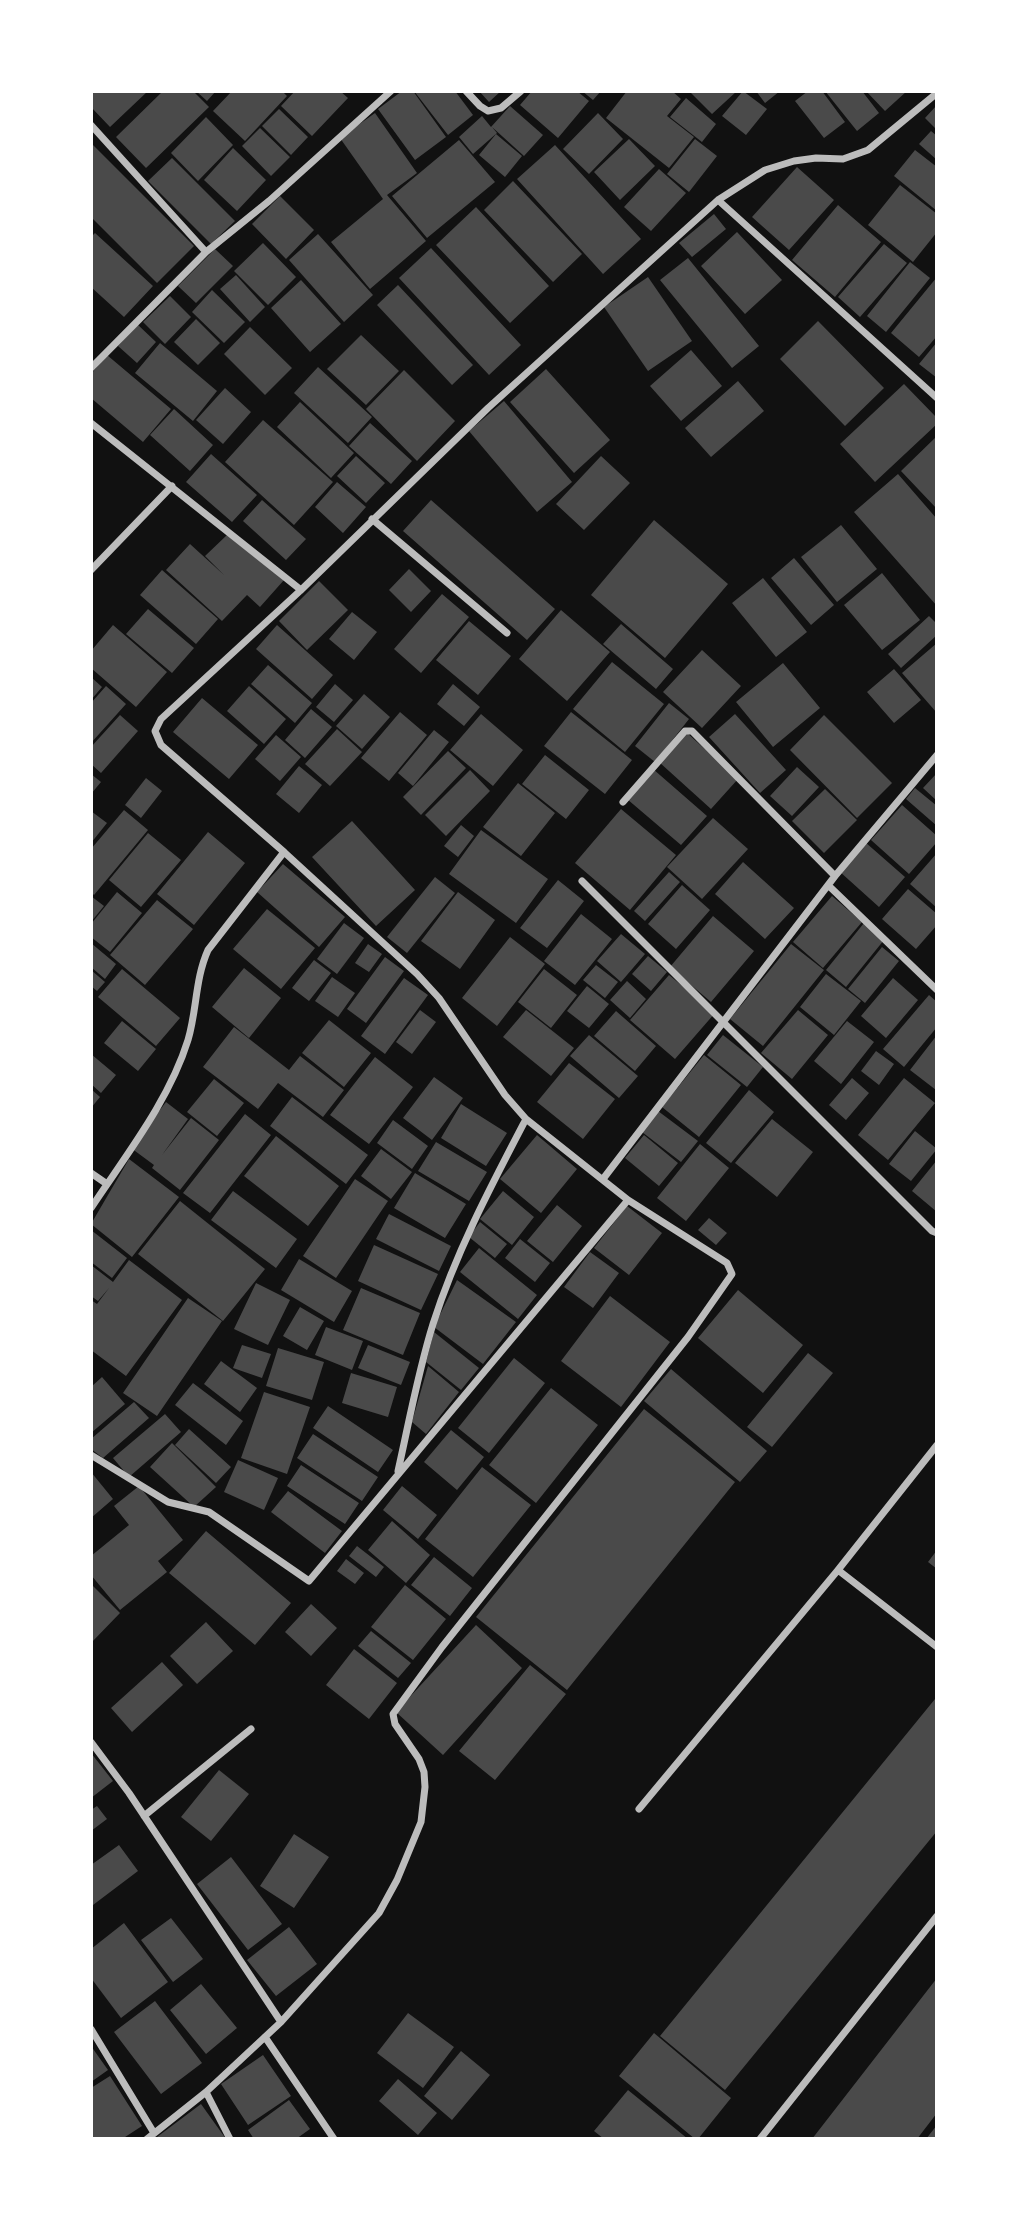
<!DOCTYPE html>
<style>
body{margin:0}
#map{position:relative;width:1028px;height:2230px;overflow:hidden;background:#111;font-family:"Sofia Sans Condensed",sans-serif}
canvas{display:block}
.frame{position:absolute;inset:0;border:93px solid #fff;pointer-events:none}
</style>
<div id="map">
<canvas width="1028" height="2230"></canvas>
<div class="frame"></div>
</div>
<script>
const g = document.querySelector('canvas').getContext('2d');
g.lineJoin = 'round';
function fill(path, color) {
  g.fillStyle = color;
  g.fill(path, 'evenodd');
}
function trace(path, color, width, dash) {
  g.strokeStyle = color;
  g.lineWidth = width;
  g.lineCap = dash ? 'butt' : 'round';
  g.setLineDash(dash || []);
  g.stroke(path);
}
fill(new Path2D(`
 M91,91H148L110,127L91,107Z
 M163,91H193L209,107L146,168L116,137Z
 M196,91H216L207,101Z
 M232,91H282L287,96L245,141L213,111Z
 M295,91H340L348,98L312,136L281,106Z
 M402,91H413L446,137L415,160L378,109Z
 M414,91H455L473,115L448,135Z
 M479,91H501L489,102Z
 M532,91H577L589,101L558,138L520,105Z
 M582,91H601L593,100Z
 M627,91H672L681,99L667,116L694,137L669,168L606,118Z
 M689,91H737L712,114Z
 M743,91L767,109L746,135L722,116Z
 M756,91H780L765,103Z
 M808,91H822L845,122L824,138L795,101Z
 M825,91H862L879,113L857,131Z
 M866,91H907L885,111Z
 M686,98L716,124L702,142L670,117Z
 M937,105V130L925,118Z
 M510,106L543,135L524,156L492,127L497,133L473,154L459,137L482,116L491,127Z
 M279,109L308,137L291,155L262,126Z
 M375,113L417,173L387,195L426,241L370,289L331,242L383,199L340,138Z
 M598,113L623,139L589,174L563,149Z
 M206,117L233,145L198,181L171,153Z
 M260,128L290,157L271,176L242,146Z
 M931,131L937,136V160L919,144Z
 M496,134L522,156L505,177L479,155Z
 M629,139L655,166L620,200L594,172Z
 M695,139L717,156L689,192L667,174Z
 M459,140L495,182L427,238L392,196Z
 M91,143L194,246L157,283L91,217Z
 M555,145L641,239L603,274L517,179Z
 M233,148L266,180L237,211L204,180Z
 M915,150L937,167V211L894,176Z
 M172,158L235,221L211,244L148,181Z
 M797,167L834,200L789,250L752,217Z
 M659,169L686,193L651,231L624,207Z
 M513,181L582,254L553,282L484,210Z
 M900,185L937,214V232L913,262L868,225Z
 M280,196L314,230L286,259L252,224Z
 M838,205L881,242L835,297L792,260Z
 M476,207L549,286L510,323L436,245Z
 M714,214L726,229L692,257L679,243Z
 M737,232L782,280L745,314L701,266Z
 M95,233L153,286L124,317L91,287V237Z
 M318,234L373,295L344,322L289,260Z
 M263,243L296,277L268,305L234,271Z
 M884,244L907,263L860,317L838,297Z
 M431,248L521,345L489,375L399,278Z
 M215,249L233,266L196,303L178,286Z
 M688,258L759,346L732,368L660,280Z
 M910,262L930,278L886,332L867,316Z
 M236,275L265,307L250,322L220,289Z
 M648,277L692,341L648,371L604,307Z
 M937,277V336L919,357L891,333Z
 M301,280L341,324L310,352L271,308Z
 M398,285L473,365L452,385L377,305Z
 M212,290L245,322L224,343L192,312Z
 M170,296L191,317L165,344L143,322Z
 M196,319L220,343L198,365L174,342Z
 M818,321L884,388L845,426L780,359Z
 M137,324L156,342L137,363L118,346Z
 M250,327L292,368L265,395L224,354Z
 M361,335L399,371L366,405L327,369Z
 M937,342V378L919,364Z
 M160,343L217,391L193,421L135,373Z
 M691,350L722,386L681,421L650,386Z
 M107,355L171,409L143,442L91,398V374Z
 M318,367L372,417L348,443L294,393Z
 M546,369L610,440L574,473L510,402Z
 M404,370L455,421L417,461L366,409Z
 M738,381L764,411L711,457L685,428Z
 M904,384L937,418V424L875,482L840,444Z
 M225,388L251,412L223,444L196,420Z
 M504,401L572,482L537,512L469,431Z
 M300,402L354,453L331,478L277,427Z
 M174,409L213,445L190,471L150,435Z
 M263,420L333,482L294,525L225,462Z
 M370,423L412,461L391,484L349,446Z
 M937,436V509L901,471Z
 M211,454L257,495L232,522L186,482Z
 M356,456L385,483L366,503L337,476Z
 M601,456L630,483L584,530L556,504Z
 M898,474L937,519V606L854,512Z
 M337,482L366,507L343,533L315,507Z
 M262,500L306,539L286,560L243,521Z
 M431,500L555,609L527,640L403,531Z
 M654,520L728,584L665,658L591,595Z
 M841,525L877,569L837,602L801,557Z
 M227,535L284,580L260,607L247,595L222,621L166,570L190,544L224,575L205,556Z
 M794,558L834,605L811,625L771,578Z
 M409,569L431,591L411,612L389,590Z
 M162,570L218,619L196,644L140,595Z
 M882,573L920,620L882,650L844,605Z
 M763,578L807,632L776,657L732,603Z
 M319,581L348,610L307,650L279,621Z
 M442,594L469,617L421,673L394,649Z
 M148,609L194,648L172,673L126,634Z
 M561,610L610,652L567,701L519,659Z
 M352,612L377,632L354,660L329,639Z
 M929,616L937,624V635L901,668L888,654Z
 M469,621L511,656L478,695L436,660Z
 M621,624L673,669L656,689L603,644Z
 M113,625L167,672L136,707L91,668V651Z
 M277,625L333,675L312,699L256,649Z
 M937,643V713L902,673Z
 M702,650L741,686L702,728L663,692Z
 M612,662L664,704L625,752L573,709Z
 M783,663L820,708L773,747L736,702Z
 M268,665L312,703L295,723L251,684Z
 M894,669L921,700L894,723L867,692Z
 M91,677L102,687L91,700Z
 M335,684L353,700L334,722L316,707Z
 M453,684L480,707L464,726L437,704Z
 M106,686L126,704L91,743V703Z
 M249,686L286,719L264,744L227,711Z
 M364,694L390,717L362,749L336,726Z
 M202,698L258,745L229,779L173,732Z
 M669,703L689,719L655,762L635,746Z
 M311,709L332,727L305,758L285,740Z
 M400,712L427,735L389,781L361,758Z
 M571,712L632,760L605,794L544,746Z
 M481,714L523,750L493,786L450,750Z
 M735,714L786,770L760,793L709,737Z
 M120,715L138,731L101,773L91,764V747Z
 M824,715L892,783L857,818L790,750Z
 M337,729L362,752L330,786L305,764Z
 M434,730L449,742L413,786L398,773Z
 M686,732L738,779L711,809L659,762Z
 M276,735L301,757L280,781L255,759Z
 M448,751L466,768L421,815L403,797Z
 M545,755L589,790L566,819L522,784Z
 M299,766L322,785L299,813L276,794Z
 M797,767L819,787L792,816L770,796Z
 M653,769L707,816L681,845L627,799Z
 M470,770L490,791L446,836L425,815Z
 M937,773V801L923,788Z
 M91,774L101,782L91,794Z
 M146,778L162,791L141,818L125,805Z
 M518,783L555,813L521,856L483,827Z
 M915,788L937,806V826L906,799Z
 M825,789L857,820L824,853L792,821Z
 M902,805L937,836V842L909,874L871,840Z
 M621,809L676,855L630,910L575,863Z
 M124,810L148,830L94,895L91,892V849Z
 M91,811L107,823L91,843Z
 M713,818L748,849L702,899L667,867Z
 M352,821L415,890L376,926L312,857Z
 M461,825L474,836L458,857L444,846Z
 M481,830L548,879L516,923L449,874Z
 M208,832L245,863L194,925L157,894Z
 M148,833L181,860L141,907L109,880Z
 M865,842L905,877L879,907L839,871Z
 M937,853V908L910,884Z
 M743,862L794,908L765,939L715,894Z
 M283,864L345,917L319,947L257,892Z
 M669,872L680,882L645,921L634,911Z
 M435,877L455,893L407,953L387,937Z
 M558,880L584,901L547,948L520,928Z
 M682,885L710,910L676,949L648,924Z
 M908,889L937,914V925L916,949L882,919Z
 M117,892L142,913L110,952L91,937V924Z
 M458,892L495,920L460,969L421,941Z
 M91,896L104,906L91,922Z
 M832,896L862,922L823,968L793,942Z
 M157,900L193,929L145,985L110,955Z
 M267,909L315,948L281,989L233,949Z
 M581,914L612,939L575,985L544,961Z
 M713,916L754,951L711,1002L670,967Z
 M344,923L364,938L337,974L317,959Z
 M864,923L884,940L846,987L826,970Z
 M621,934L645,954L621,982L597,961Z
 M510,937L545,964L497,1026L462,998Z
 M91,943L116,964L105,979L91,967Z
 M368,944L382,954L369,972L355,963Z
 M791,944L824,970L763,1046L730,1019Z
 M882,947L899,961L865,1003L848,989Z
 M648,956L667,972L651,991L632,974Z
 M385,957L404,971L366,1023L347,1009Z
 M314,960L331,973L309,1001L292,988Z
 M596,965L618,982L605,998L583,980Z
 M244,968L281,998L249,1038L212,1007Z
 M122,969L180,1018L156,1046L98,997Z
 M544,969L577,995L551,1028L518,1002Z
 M91,970L105,982L97,991L91,986Z
 M826,974L861,1001L834,1035L800,1007Z
 M669,975L715,1013L675,1059L630,1020Z
 M332,977L355,993L338,1017L315,1001Z
 M404,978L428,995L385,1054L361,1036Z
 M893,978L918,1000L886,1038L861,1016Z
 M627,981L646,999L630,1018L610,1000Z
 M587,986L609,1004L589,1028L567,1011Z
 M929,995L937,1002V1027L904,1067L883,1049Z
 M420,1010L436,1022L412,1054L396,1042Z
 M526,1010L574,1048L551,1076L503,1037Z
 M798,1010L828,1035L792,1079L761,1053Z
 M616,1011L656,1046L635,1071L594,1036Z
 M329,1020L371,1053L344,1087L302,1053Z
 M122,1021L156,1049L138,1071L104,1043Z
 M847,1021L874,1042L841,1084L814,1061Z
 M234,1027L289,1070L300,1056L344,1090L323,1117L278,1083L258,1109L203,1067Z
 M589,1035L638,1076L619,1098L570,1056Z
 M723,1035L763,1067L747,1087L707,1055Z
 M937,1035V1088L936,1090L910,1070Z
 M876,1051L894,1064L879,1085L861,1071Z
 M91,1054L116,1075L101,1093L91,1084Z
 M704,1055L741,1085L699,1137L662,1107Z
 M375,1057L413,1087L369,1144L330,1115Z
 M569,1063L615,1099L583,1139L537,1102Z
 M434,1077L463,1098L432,1140L403,1118Z
 M852,1078L869,1093L846,1120L829,1105Z
 M904,1078L935,1103L888,1160L858,1135Z
 M214,1079L244,1103L217,1136L187,1112Z
 M91,1089L100,1097L91,1108Z
 M749,1090L774,1112L731,1163L706,1143Z
 M292,1097L368,1155L346,1184L270,1126Z
 M166,1102L188,1119L162,1155L191,1118L219,1140L180,1190L152,1168L154,1165L131,1148Z
 M461,1104L507,1133L486,1166L441,1138Z
 M658,1111L698,1141L681,1162L642,1132Z
 M245,1114L271,1135L210,1213L183,1193Z
 M772,1119L813,1152L777,1197L735,1163Z
 M393,1120L428,1146L412,1169L377,1143Z
 M915,1131L937,1149L911,1181L889,1164Z
 M537,1135L577,1169L541,1213L500,1179Z
 M644,1135L678,1163L659,1186L625,1158Z
 M276,1136L339,1186L308,1226L244,1176Z
 M436,1142L487,1172L469,1201L418,1171Z
 M700,1144L729,1168L686,1221L657,1198Z
 M381,1149L412,1172L391,1199L361,1176Z
 M129,1159L179,1197L132,1257L91,1224Z
 M937,1160V1212L912,1191Z
 M415,1173L466,1204L445,1238L394,1208Z
 M355,1179L388,1201L336,1278L303,1256Z
 M233,1191L297,1239L276,1268L211,1220Z
 M503,1191L534,1217L512,1245L480,1219Z
 M180,1201L265,1269L223,1321L138,1254Z
 M557,1205L582,1226L553,1262L527,1241Z
 M627,1206L662,1233L629,1275L594,1248Z
 M389,1214L451,1246L439,1271L376,1239Z
 M709,1218L727,1233L716,1245L698,1230Z
 M480,1222L507,1244L495,1258L469,1237Z
 M91,1230L127,1258L112,1278L91,1262Z
 M520,1239L550,1263L535,1282L505,1258Z
 M374,1245L438,1274L421,1310L358,1281Z
 M479,1248L537,1295L518,1319L460,1272Z
 M590,1252L619,1273L593,1308L564,1287Z
 M299,1259L352,1291L334,1322L281,1290Z
 M129,1260L182,1300L126,1376L91,1350V1300L97,1304L109,1288L98,1301L91,1296V1265L113,1282Z
 M457,1280L516,1322L483,1364L434,1327Z
 M256,1283L290,1300L268,1345L234,1329Z
 M361,1288L420,1313L403,1355L343,1330Z
 M738,1290L803,1345L763,1393L698,1338Z
 M610,1296L670,1342L621,1407L561,1361Z
 M188,1298L222,1321L157,1416L123,1393Z
 M300,1307L324,1321L307,1350L283,1336Z
 M326,1327L363,1341L352,1370L315,1355Z
 M434,1332L479,1368L461,1390L426,1362Z
 M242,1345L271,1354L262,1378L233,1368Z
 M368,1345L410,1362L401,1385L358,1368Z
 M278,1348L324,1362L312,1400L266,1386Z
 M808,1353L833,1373L772,1447L747,1427Z
 M514,1358L545,1383L489,1453L458,1428Z
 M221,1361L257,1388L240,1412L204,1384Z
 M428,1366L459,1392L426,1434L412,1422Z
 M671,1369L767,1451L740,1482L644,1401Z
 M351,1373L397,1387L388,1417L342,1403Z
 M102,1377L125,1404L91,1433V1387Z
 M193,1383L243,1421L226,1445L175,1405Z
 M551,1388L598,1425L536,1503L489,1465Z
 M264,1392L310,1407L287,1474L241,1458Z
 M134,1402L149,1418L103,1458L91,1449V1439Z
 M328,1406L393,1450L378,1472L313,1428Z
 M644,1409L735,1482L567,1690L476,1617Z
 M165,1414L181,1432L129,1477L113,1458Z
 M189,1429L231,1467L216,1483L175,1445Z
 M451,1430L484,1457L457,1490L424,1462Z
 M313,1434L378,1477L362,1501L297,1458Z
 M172,1443L216,1487L194,1507L150,1467Z
 M238,1460L278,1478L264,1510L224,1492Z
 M301,1465L359,1503L345,1524L287,1486Z
 M482,1467L531,1505L473,1577L425,1539Z
 M91,1472L113,1499L91,1518Z
 M139,1486L183,1540L158,1561L167,1572L120,1610L91,1575V1556L129,1525L114,1506Z
 M402,1486L437,1515L418,1539L383,1510Z
 M288,1491L342,1531L325,1553L271,1512Z
 M392,1521L430,1555L406,1583L368,1550Z
 M206,1531L291,1603L255,1645L169,1573Z
 M357,1546L384,1567L376,1577L349,1556Z
 M937,1550V1569L928,1562Z
 M434,1557L472,1588L450,1616L411,1585Z
 M346,1559L364,1573L355,1584L337,1571Z
 M91,1584L120,1613L91,1643Z
 M405,1585L446,1619L413,1660L371,1627Z
 M311,1604L337,1628L311,1656L285,1632Z
 M206,1622L233,1651L197,1684L170,1656Z
 M476,1625L522,1668L443,1755L396,1712Z
 M371,1631L411,1663L398,1678L358,1646Z
 M354,1649L397,1683L369,1719L326,1685Z
 M162,1662L183,1685L132,1732L111,1708Z
 M530,1665L566,1694L495,1780L459,1751Z
 M935,1699L937,1700V1831L725,2090L660,2036Z
 M91,1753L113,1781L91,1798Z
 M219,1770L249,1794L211,1841L181,1817Z
 M97,1806L107,1819L91,1831V1810Z
 M294,1834L329,1857L294,1908L260,1886Z
 M119,1845L138,1871L93,1905L91,1865Z
 M231,1857L282,1924L248,1950L197,1884Z
 M171,1918L203,1959L173,1982L141,1940Z
 M124,1923L168,1982L121,2018L91,1978V1949Z
 M289,1927L317,1964L276,1996L247,1960Z
 M937,1978V2113L917,2139H812Z
 M201,1984L237,2028L206,2054L170,2010Z
 M155,2001L202,2063L161,2094L114,2032Z
 M408,2013L454,2047L423,2088L377,2053Z
 M654,2033L731,2098L698,2139H695L619,2076Z
 M91,2046L108,2070L91,2082Z
 M461,2051L490,2075L452,2120L424,2096Z
 M263,2055L291,2096L248,2125L221,2084Z
 M110,2076L142,2126L122,2139H91V2088Z
 M398,2079L437,2113L418,2135L379,2101Z
 M628,2090L688,2139H604L594,2131Z
 M289,2100L310,2129L296,2139H254L248,2130Z
 M201,2104L226,2139H158L157,2137Z
 M937,2125V2139H926Z`), '#4a4a4a');
trace(new Path2D(`
 M466,91L480,106L488,111L501,108L521,91
 M91,125L206,252
 M718,200L937,398
 M91,368L206,252L269,201L391,91
 M91,423L301,590
 M372,519L507,633
 M91,570L172,486
 M623,802L685,731H692L835,876
 M582,881L932,1231L937,1233
 M829,886L937,990
 M91,1173L107,1184
 M603,1179L835,876L937,755
 M91,1208C126,1155 169,1101 188,1040C197,1010 195,979 208,950L284,852L161,745L155,731L161,719L301,590L488,408L718,200L765,170L794,161L816,158L843,159L868,150L937,93
 M91,1455L168,1502L209,1512L309,1581L628,1200
 M398,1471C409,1422 418,1372 433,1324C456,1252 491,1186 526,1119
 M838,1570L937,1647
 M91,1742L129,1793L281,2022
 M639,1809L838,1570L937,1445
 M144,1816L251,1729
 M91,2029L154,2133
 M265,2037L334,2139
 M206,2092L230,2139
 M147,2139L206,2092L281,2022L379,1913L397,1880L421,1822L425,1787L424,1772L419,1759L395,1724L393,1714L442,1647L688,1337L732,1274L727,1263L628,1200L526,1119L505,1095L439,998L417,974L284,852
 M760,2139L937,1916`), '#bcbcbc', 7);
</script>
